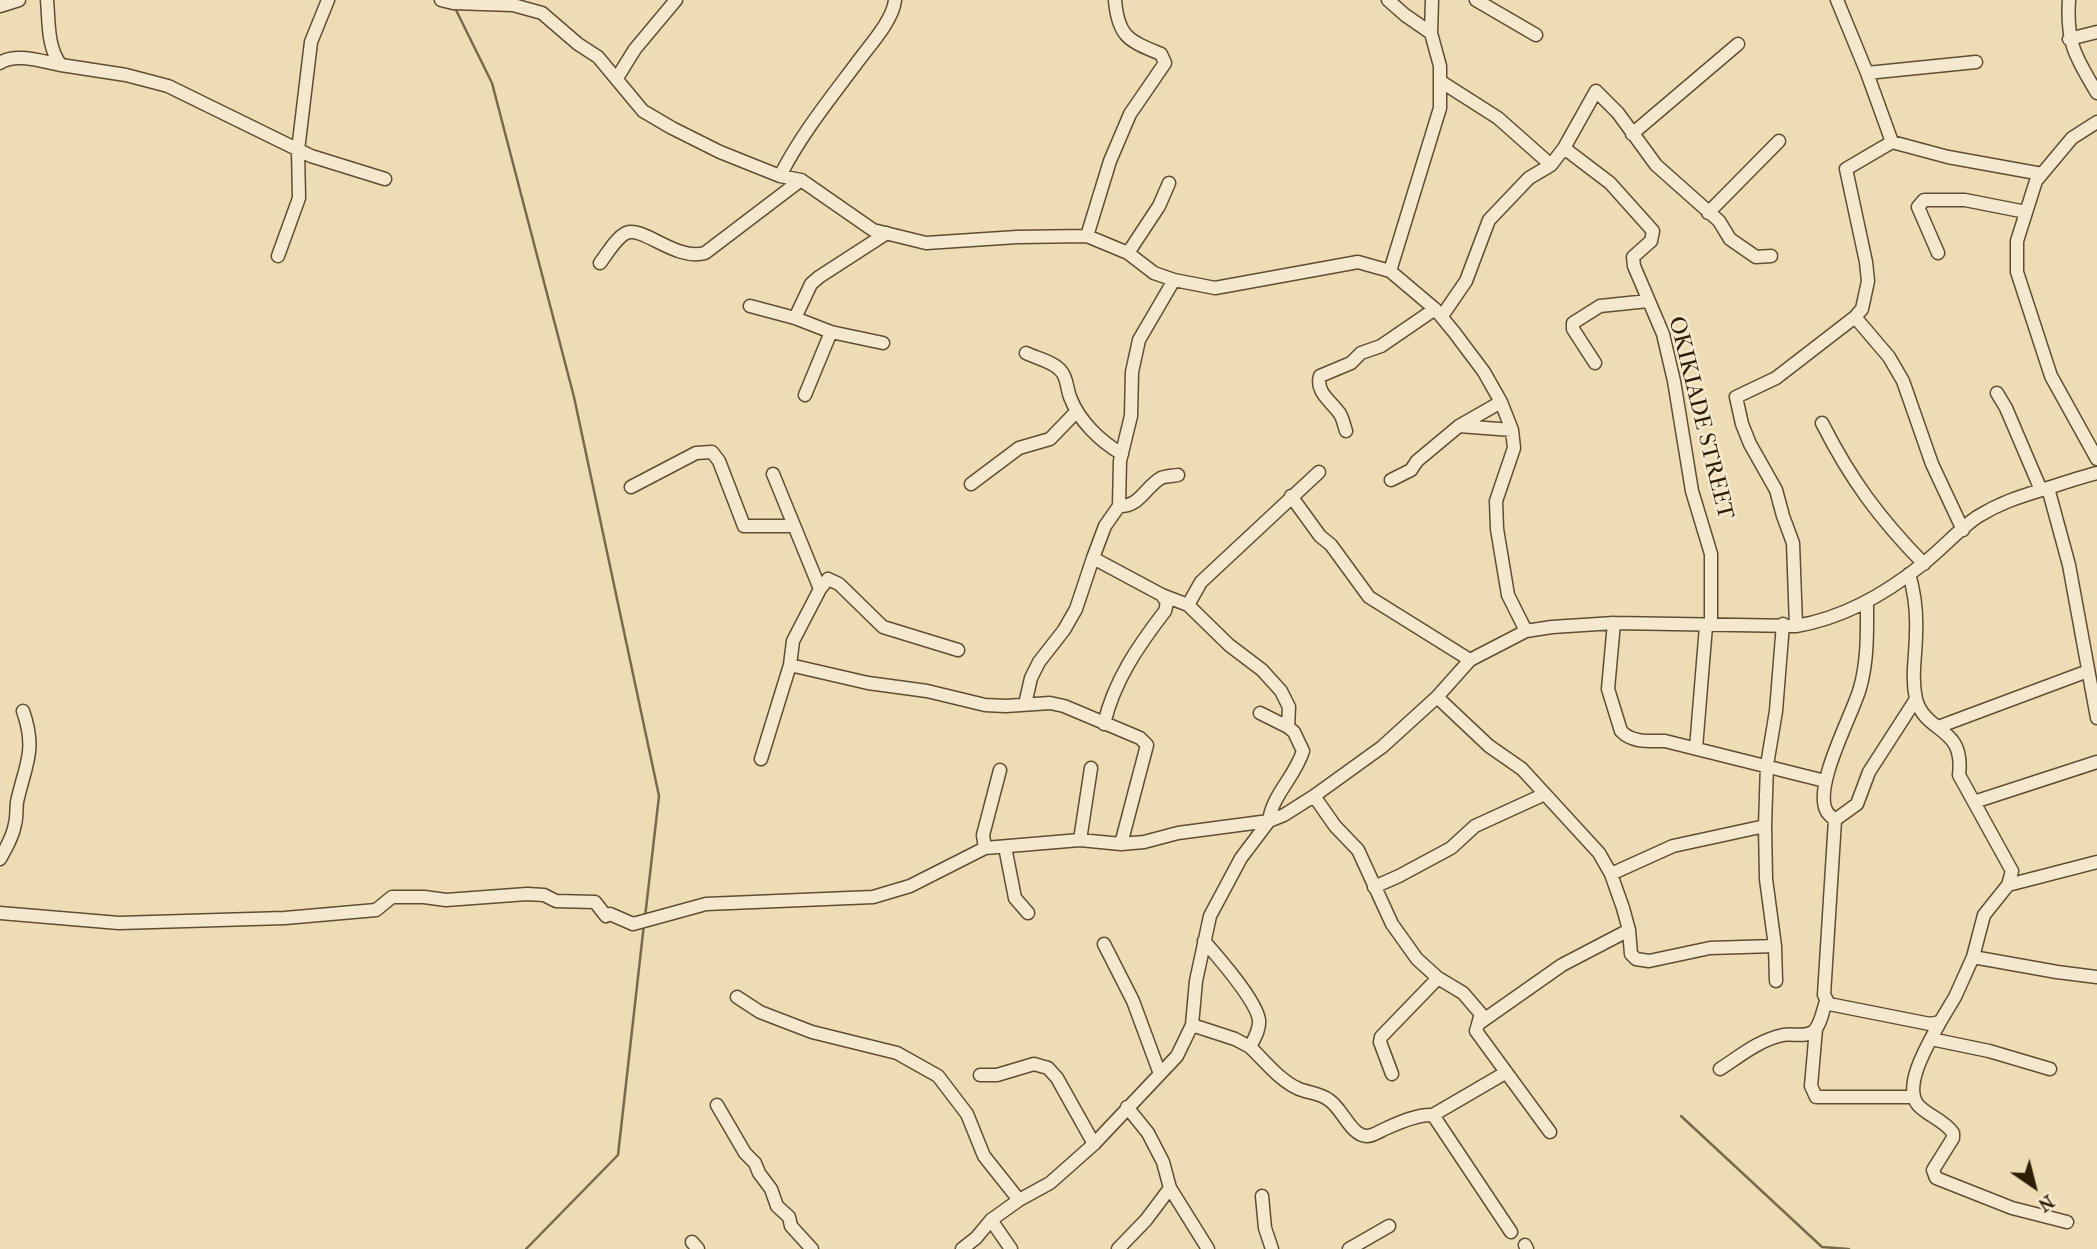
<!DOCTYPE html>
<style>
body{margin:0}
#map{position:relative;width:2097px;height:1249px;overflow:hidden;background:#eeddb4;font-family:"IM FELL French Canon",serif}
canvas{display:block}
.north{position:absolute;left:1999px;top:1151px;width:70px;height:70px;-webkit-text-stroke:5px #f4e9ce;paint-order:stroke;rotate:145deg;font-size:19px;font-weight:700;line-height:28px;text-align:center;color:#301d06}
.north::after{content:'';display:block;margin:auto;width:24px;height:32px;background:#301d06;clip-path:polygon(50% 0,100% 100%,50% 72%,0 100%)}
</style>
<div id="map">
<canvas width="2097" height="1249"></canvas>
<div class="north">N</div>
</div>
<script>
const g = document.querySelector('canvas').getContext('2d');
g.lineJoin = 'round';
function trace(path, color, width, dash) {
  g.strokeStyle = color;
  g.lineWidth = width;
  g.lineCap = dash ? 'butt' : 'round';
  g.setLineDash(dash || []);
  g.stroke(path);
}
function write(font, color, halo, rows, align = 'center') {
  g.font = font + ' "IM FELL French Canon",serif';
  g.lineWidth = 5;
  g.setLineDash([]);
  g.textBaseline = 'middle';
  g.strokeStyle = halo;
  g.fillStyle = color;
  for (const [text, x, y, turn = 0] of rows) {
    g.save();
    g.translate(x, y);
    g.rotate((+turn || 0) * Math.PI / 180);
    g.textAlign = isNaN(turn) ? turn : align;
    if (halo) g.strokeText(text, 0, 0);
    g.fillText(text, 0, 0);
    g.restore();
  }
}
trace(new Path2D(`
 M455,8L492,83L574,397L659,796L645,917
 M1681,1116L1822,1247L1849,1249
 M526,1249L618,1155L644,924`), '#7b694b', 2.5);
const minor = new Path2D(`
 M47,0C49,21 47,48 61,65L126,75L168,86L311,156L385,179
 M441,0L453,3L513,5L542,13L578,44L598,57L643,111L672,128L720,152L780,176L801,180L873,230L926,243L1017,237L1087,236L1128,253L1154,273L1174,280L1215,288L1358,262L1390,271L1435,309L1454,332L1484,372L1501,402L1512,430L1514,448L1496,501L1497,529L1508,595L1526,631
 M1388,0L1405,15L1431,33
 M1476,0L1536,35
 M1837,0L1867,73
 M2069,0C2066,43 2076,58 2097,93
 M0,6L19,0
 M2069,39L2097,32
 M0,63C15,52 44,62 61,65
 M617,78L635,49L676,0
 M1440,81L1498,118L1551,165
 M2097,122L2072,138L2036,181L2017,241V272L2051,376L2097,459
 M1632,134L1738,44
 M1892,142L1867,73L1976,62
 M1564,148L1610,183L1653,231L1651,241L1633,257L1634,266L1663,334L1674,381L1692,491L1711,554V624
 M780,176C800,136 829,100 856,64C868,47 893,21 895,0
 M1708,213L1779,141
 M1087,236L1110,161L1130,114L1165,63L1161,54C1129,41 1118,37 1115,0
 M1128,253L1159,206L1169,183
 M1938,253L1918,207L1924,200H1965L2026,212
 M278,256L299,198L298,150L311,42L328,0
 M600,263C607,254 616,238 626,233C644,226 675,261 705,253L801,180
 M1390,271L1440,108V66L1431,33L1432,0
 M750,306L795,318L831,332L883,343
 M1442,316L1466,281L1489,220L1529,178L1551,165L1564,148L1596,91L1618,113L1656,165L1719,221L1730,239L1756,257L1771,256
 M795,318L811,284L819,277L887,233
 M1026,353C1036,358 1054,362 1061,371C1067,377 1067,389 1070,397C1079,421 1100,441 1122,454
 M1595,363L1573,329V323L1600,306L1648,301
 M1997,393L2006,408L2041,490
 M805,395L831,332
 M1822,423C1851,480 1879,518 1924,564
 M1459,426L1512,430
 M1346,431C1344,425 1343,419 1340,414C1332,402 1315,392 1320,376L1351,363L1361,353L1381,346L1435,309
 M1391,480L1411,470L1417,461L1459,426L1501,402
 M971,484L1019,448L1050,439L1077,411
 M631,487L696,453L712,452L719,461L744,526H794
 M2048,488L2069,565L2097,718
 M1291,496L1320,536L1331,545L1369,597L1470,660
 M1119,506C1140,507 1145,487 1161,478C1166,476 1173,476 1178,475
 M1963,530L1932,464L1903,381L1889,357L1855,317L1862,309L1868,281L1866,262L1846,169L1892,142L1948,157L2042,174
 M1909,574C1915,594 1917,612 1916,633C1916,655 1911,677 1916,699C1926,735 1965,725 1959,775L2012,871L2008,885L1984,915L1973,957L1955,997L1940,1022L1930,1024L1829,1004L1824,995L1835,820L1857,804L1869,772L1916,699
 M820,589L828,579L839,584L883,627L958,650
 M1188,605L1201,582L1319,472
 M1614,623L1608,689L1621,731C1632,743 1650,741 1665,741L1825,781
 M1796,626L1793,543L1783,516L1776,490L1750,444L1742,424L1736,397L1776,378L1855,317
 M790,665L868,683L927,691L985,705L1006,706L1050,703L1064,706L1140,738L1147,745L1121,844
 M1437,697L1489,746L1522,769L1599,853L1611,874L1623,908L1629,930L1631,954L1636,959L1649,961L1710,948L1775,946
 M1025,704L1031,678L1039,662L1064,630L1076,609L1093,558
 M1260,713L1288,727
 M1104,724C1114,681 1138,646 1165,611L1167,603L1162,595
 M1938,727L2088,671
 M1696,748L1706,626
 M761,759L790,665L793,641L820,589L773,474
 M1314,796L1335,826L1358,850L1392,924L1417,959L1438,978L1463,993L1481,1014
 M1974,802L2097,762
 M1835,820C1832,817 1829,815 1827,812C1812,787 1853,714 1860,688C1868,660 1867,631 1867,602
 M1080,840L1091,768
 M1005,847L1015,898L1028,913
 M985,848L983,835L1000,770
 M0,859C6,848 13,837 15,824C17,817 16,809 17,802C25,765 37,751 23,711
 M1611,874L1673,846L1765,826
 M2008,885L2097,862
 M1374,887L1399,876L1451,848L1475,826L1545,794
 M0,913L119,923L285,918L376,910L392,897H424L446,900L527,894L544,895L556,901L595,902L606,916L610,914L633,924L706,904L873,897L910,886L985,848L1080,840L1121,844L1144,842L1178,833L1269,821C1272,795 1295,777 1303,751L1294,732L1288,727L1289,707L1281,691L1262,670L1229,645L1188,605L1162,595L1093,558L1105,526L1119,506L1120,461L1131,416L1132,372L1139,340L1174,280
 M1204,941C1218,957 1256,1000 1259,1020C1260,1030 1254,1039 1250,1047C1265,1061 1280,1081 1299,1089C1309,1093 1320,1093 1329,1100C1342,1108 1351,1136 1367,1136C1374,1136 1381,1130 1387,1128C1400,1122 1418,1114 1433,1115L1505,1073
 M1104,944L1133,1001L1160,1074
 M1973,957L2057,972L2097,977
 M1776,981L1775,946L1766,879L1765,826L1767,765L1776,711L1783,624
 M737,997L760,1012L812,1032L897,1053L938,1076L967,1114L984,1156L1019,1200
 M1940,1022C1930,1041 1902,1085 1918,1105C1928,1116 1944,1120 1953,1133V1138L1933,1170L1936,1178L2012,1208L2067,1222
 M1192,1025L1235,1039L1250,1047
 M1816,1029L1811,1086L1816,1097H1914
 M1931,1039L1989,1051L2050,1069
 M1720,1069C1740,1056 1759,1040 1783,1035C1793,1033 1806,1038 1814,1031C1821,1024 1823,1010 1826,1001
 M1392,1074L1380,1042L1381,1037L1438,978
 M980,1075H997L1034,1064L1048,1068L1057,1078L1094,1144
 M717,1105L745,1153L755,1163L759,1173L771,1189L777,1206L789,1217L791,1226L812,1249
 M1127,1107L1148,1133L1163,1162L1170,1188L1208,1249
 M1433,1115L1511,1232
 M1550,1132L1476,1031L1481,1014L1478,1024L1562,965L1629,930
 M1262,1196L1265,1228L1272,1249
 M991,1220L1011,1249
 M692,1242L698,1249
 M1525,1245L1527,1249
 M962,1249L976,1238L991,1220L1019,1200L1050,1183L1094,1144L1177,1056L1192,1025L1196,981L1210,916L1241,858L1269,821L1284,815L1314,796L1382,747L1437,697L1470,660L1526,631L1552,627L1614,623L1796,626C1844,618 1887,593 1924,563C1942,549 1958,530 1977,517C2003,501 2022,496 2051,487C2066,482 2081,477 2097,473
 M1118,1249L1146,1220L1170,1188
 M1349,1249L1389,1226`);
trace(minor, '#604d32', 15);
trace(minor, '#f4e9ce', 12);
write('23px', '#301d06', '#f4e9ce', [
 ["OKIKIADE STREET",1700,418,76]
]);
</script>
